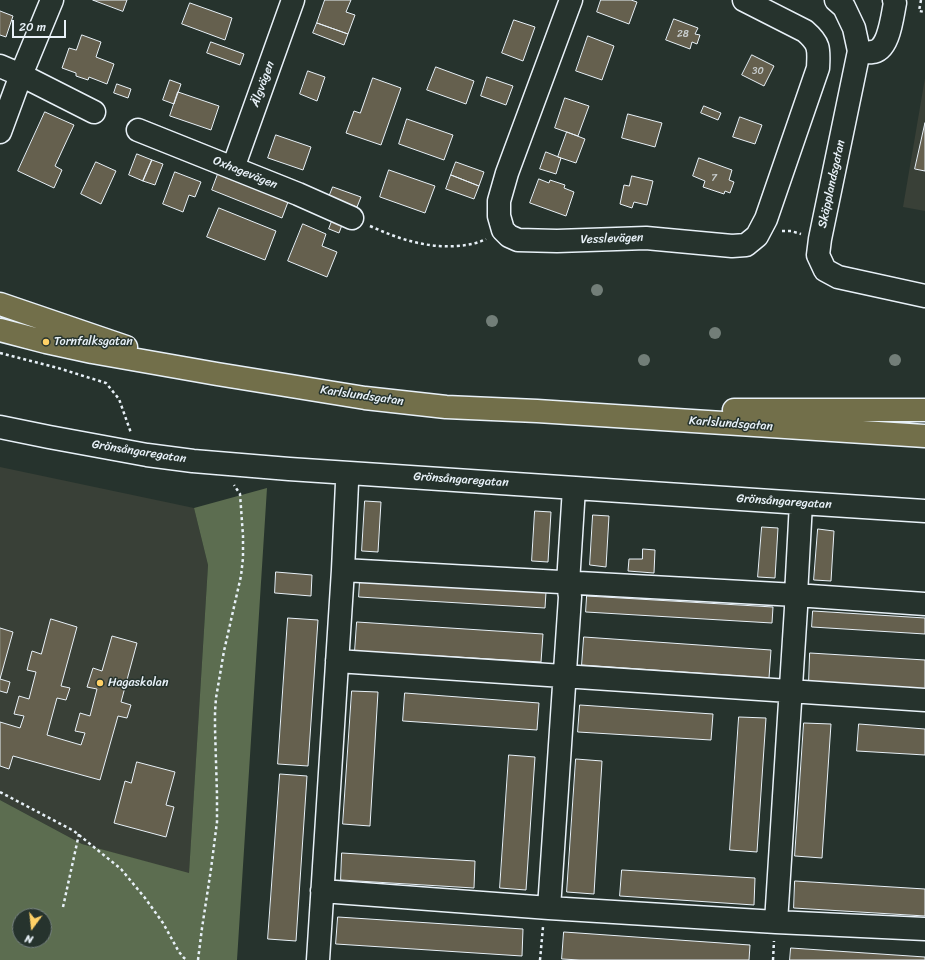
<!DOCTYPE html>
<meta charset="utf-8">
<style>
body{margin:0}
#map{position:relative;width:925px;height:960px;overflow:hidden;background:#26332d;font-family:Sriracha,sans-serif}
canvas{display:block}
.north{position:absolute;left:12px;top:908px;width:40px;height:40px;box-sizing:border-box;background:#26332d;border:1px solid #747f7e;border-radius:50%;rotate:195deg;font-size:11px;font-weight:700;line-height:16px;text-align:center;color:#e8f1f8}
.north::after{content:'';display:block;margin:auto;width:14px;height:18px;background:#ffd166;clip-path:polygon(50% 0,100% 100%,50% 72%,0 100%)}
.scale{position:absolute;left:12px;top:20px;width:54px;height:18px;box-sizing:border-box;border:2px solid #e8f1f8;border-top:0;padding-left:5px;font-size:12px;line-height:14px;white-space:nowrap;color:#e8f1f8;-webkit-text-stroke:3px #26332d;paint-order:stroke}
</style>
<div id="map">
<canvas width="925" height="960"></canvas>
<div class="north">N</div>
<div class="scale">20 m</div>
</div>
<script>
const g = document.querySelector('canvas').getContext('2d');
g.lineJoin = 'round';
function fill(path, color) {
  g.fillStyle = color;
  g.fill(path, 'evenodd');
}
function trace(path, color, width, dash) {
  g.strokeStyle = color;
  g.lineWidth = width;
  g.lineCap = dash ? 'butt' : 'round';
  g.setLineDash(dash || []);
  g.stroke(path);
}
function write(font, color, halo, rows, align = 'center') {
  g.font = font + ' Sriracha,sans-serif';
  g.lineWidth = 3;
  g.setLineDash([]);
  g.textBaseline = 'middle';
  g.strokeStyle = halo;
  g.fillStyle = color;
  for (const [text, x, y, turn = 0] of rows) {
    g.save();
    g.translate(x, y);
    g.rotate((+turn || 0) * Math.PI / 180);
    g.textAlign = isNaN(turn) ? turn : align;
    if (halo) g.strokeText(text, 0, 0);
    g.fillText(text, 0, 0);
    g.restore();
  }
}
fill(new Path2D(`
 M925,78V211L903,207Z
 M0,467L194,508L208,565L189,874L82,844L0,800Z`), '#394037');
fill(new Path2D(`
 M267,488L237,960H0V800L82,844L189,873L208,565L194,508ZM20,916H44V940H20Z`), '#5c6d50');
const building = new Path2D(`
 M93,0H127L123,11Z
 M325,0H351L346,12L355,15L348,34L317,23Z
 M601,0H631L637,2L629,24L597,12Z
 M190,3L232,18L225,40L182,24Z
 M0,11L13,16L6,37L0,35Z
 M674,19L698,28L695,34L700,35L697,44L692,42L690,49L666,40Z
 M514,20L535,27L523,61L502,53Z
 M317,23L348,34L344,45L313,33Z
 M82,35L101,42L96,57L114,64L107,84L89,77L88,80L76,76V73L62,68L69,48L76,50Z
 M588,36L614,46L602,80L576,71Z
 M211,42L244,54L240,65L207,53Z
 M752,55L774,66L764,86L742,75Z
 M436,67L474,81L466,104L427,90Z
 M308,71L325,77L317,101L300,94Z
 M487,77L513,86L506,105L481,96Z
 M373,78L401,88L381,145L346,133L354,111L360,113Z
 M170,80L181,84L174,104L163,100Z
 M117,84L131,89L128,98L114,93Z
 M178,92L219,106L211,130L170,116Z
 M565,98L589,106L578,136L555,128Z
 M704,106L721,113L718,120L701,113Z
 M45,112L74,125L55,166L62,170L54,188L18,171Z
 M628,114L662,123L655,147L622,138Z
 M740,117L762,125L755,144L733,137Z
 M407,119L453,135L444,160L399,144Z
 M925,123V171L915,169Z
 M567,132L585,139L576,163L558,157Z
 M276,135L311,147L303,170L268,158Z
 M546,152L561,158L556,174L540,169Z
 M137,154L152,160L143,181L129,175Z
 M699,158L732,170L729,180L734,182L730,193L725,191L724,194L703,187L705,181L693,176Z
 M152,160L163,164L155,185L143,181Z
 M96,162L116,171L101,204L81,194Z
 M456,162L484,172L479,186L451,175Z
 M389,170L435,186L425,213L380,197Z
 M175,172L201,182L195,197L189,195L183,212L163,204Z
 M218,174L288,202L282,218L212,190Z
 M451,175L479,186L474,199L446,189Z
 M632,176L653,181L647,205L634,202L632,208L620,204L624,185L629,186Z
 M539,179L549,183L550,180L565,185L564,188L574,192L566,216L530,203Z
 M333,187L361,197L357,207L329,197Z
 M219,208L276,231L265,260L207,237Z
 M332,221L342,225L339,233L329,229Z
 M303,224L326,234L322,246L337,252L327,277L288,261Z
 M365,501L381,502L378,552L362,551Z
 M535,511L551,512L548,562L532,561Z
 M593,515L609,516L606,567L590,565Z
 M762,527L778,528L775,578L758,577Z
 M818,529L834,531L831,581L814,580Z
 M643,549L655,550L654,573L628,571L629,559H642Z
 M276,572L312,575L311,596L275,593Z
 M360,580L546,592L545,608L359,597Z
 M587,596L773,607L772,623L586,612Z
 M813,611L925,618V634L812,627Z
 M288,618L318,620L308,766L278,764Z
 M51,619L77,627L61,686L70,688L66,700L57,698L47,735L81,745L85,733L75,731L80,713L90,716L97,689L87,687L93,668L102,671L112,636L137,643L121,702L131,705L127,718L118,716L100,780L13,756L9,769L0,766V722L20,728L24,716L14,714L19,696L29,699L36,672L27,670L32,651L41,654Z
 M357,622L543,634L541,662L355,651Z
 M0,628L13,632L0,679L10,682L7,693L0,691Z
 M584,637L771,650L769,678L582,665Z
 M810,653L925,660V689L809,682Z
 M352,691L378,692L370,826L343,824Z
 M405,693L539,703L537,730L403,721Z
 M580,705L713,714L711,740L578,732Z
 M739,717L766,718L757,852L730,850Z
 M804,723L831,724L822,858L795,856Z
 M859,724L925,729V755L857,751Z
 M509,755L535,757L526,890L500,888Z
 M576,759L602,761L594,894L567,892Z
 M137,762L175,772L166,805L174,807L166,837L114,823L125,781L131,783Z
 M280,774L307,776L296,941L268,939Z
 M342,853L475,861L474,888L341,880Z
 M622,870L755,878L754,905L620,896Z
 M795,881L925,889V916L794,908Z
 M338,917L523,929L522,956L336,944Z
 M564,932L750,945L749,960H580L562,959Z
 M791,948L925,957V960H790Z`);
fill(building, '#65604e');
trace(building, '#e8f1f8', 1);
const minor = new Path2D(`
 M571,0L507,173L499,201V216L503,230L509,236L518,240L557,241L646,238L732,246L746,245L757,236L766,219L818,68C819,49 820,44 805,31L744,0
 M836,0L844,7L854,28L859,51L820,239L818,255L825,270L838,277L925,296
 M859,51C863,52 868,53 872,52C889,51 892,17 895,3L894,0
 M0,66L21,75L94,112
 M138,130L298,194L352,218
 M0,132L21,75L52,0
 M233,168L293,0
 M0,427L49,437L147,455L193,461L289,469L801,503L925,511
 M343,570L796,595L925,604
 M337,661L925,700
 M322,891L549,908L776,922L925,929
 M549,908L570,597L568,583L574,488
 M776,922L796,608V595L801,503
 M318,960L343,570L347,483`);
const major = new Path2D(`
 M0,304L126,347
 M0,330L46,342L92,352L217,374L365,398L446,407L537,411L925,436
 M734,410H925`);
trace(minor, '#e8f1f8', 25);
trace(major, '#e8f1f8', 25);
trace(new Path2D(`
 M921,0L919,11L925,12
 M370,226C399,239 425,248 457,246C468,245 476,244 486,239
 M782,231H791L801,234
 M0,353L58,368L106,383L119,399L131,433
 M0,792L74,831L121,869L145,898L163,923L179,952L184,958L188,960
 M63,907L79,834
 M198,960L202,928L211,869L217,822V795L215,728V712L216,698L224,651L241,576L243,558V536L240,494L234,485
 M540,960L543,927
 M773,960L774,941`), '#e8f1f8', 2.5, [3, 3]);
trace(minor, '#26332d', 22);
trace(major, '#726f4a', 22);
g.fillStyle = '#727e78';
for (const [x, y] of [
 [597,290],
 [492,321],
 [715,333],
 [644,360],
 [895,360]
]) {
  g.beginPath();
  g.arc(x, y, 6, 0, 2 * Math.PI);
  g.fill();
}
for (const [x, y, r, color] of [
 [46,342,4,"#ffd166"],
 [100,683,4,"#ffd166"]
]) {
  const dot = new Path2D();
  dot.arc(x, y, r, 0, 2 * Math.PI);
  g.fillStyle = color;
  g.fill(dot);
  trace(dot, '#26332d', 1.5);
}
write('10px', '#c7cdce', null, [
 ["28",683,34],
 ["30",758,71],
 ["7",714,178]
]);
write('12px', '#e8f1f8', '#26332d', [
 ["Älgvägen",263,84,-70],
 ["Oxhagevägen",245,173,22],
 ["Skäpplandsgatan",832,184,-78],
 ["Vesslevägen",612,239,-2],
 ["Karlslundsgatan",362,396,8],
 ["Karlslundsgatan",731,424,4],
 ["Grönsångaregatan",139,452,9],
 ["Grönsångaregatan",461,480,4],
 ["Grönsångaregatan",784,502,4]
]);
write('12px', '#e8f1f8', '#26332d', [
 ["Tornfalksgatan",54,342],
 ["Hagaskolan",108,683]
], 'left');
</script>
